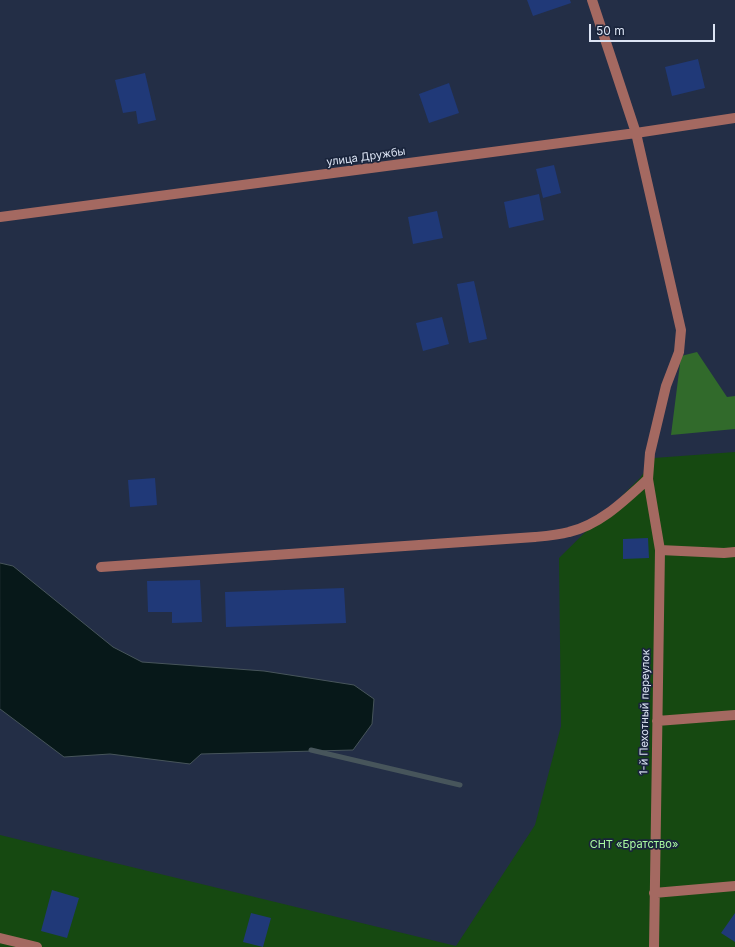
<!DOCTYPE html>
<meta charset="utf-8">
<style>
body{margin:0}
#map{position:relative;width:735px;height:947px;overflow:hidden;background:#232e46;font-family:Inter,sans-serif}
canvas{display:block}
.scale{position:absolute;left:589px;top:24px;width:126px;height:18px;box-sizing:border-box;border:2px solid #dce4f4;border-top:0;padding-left:5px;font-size:12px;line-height:14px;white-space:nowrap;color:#dce4f4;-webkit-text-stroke:3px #19243b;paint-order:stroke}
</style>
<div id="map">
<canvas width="735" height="947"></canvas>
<div class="scale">50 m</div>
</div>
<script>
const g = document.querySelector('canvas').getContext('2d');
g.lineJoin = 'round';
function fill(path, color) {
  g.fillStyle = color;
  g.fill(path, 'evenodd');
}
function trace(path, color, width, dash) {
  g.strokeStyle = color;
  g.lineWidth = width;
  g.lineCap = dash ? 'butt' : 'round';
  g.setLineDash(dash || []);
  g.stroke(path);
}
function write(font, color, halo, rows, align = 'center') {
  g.font = font + ' Inter,sans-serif';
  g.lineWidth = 3.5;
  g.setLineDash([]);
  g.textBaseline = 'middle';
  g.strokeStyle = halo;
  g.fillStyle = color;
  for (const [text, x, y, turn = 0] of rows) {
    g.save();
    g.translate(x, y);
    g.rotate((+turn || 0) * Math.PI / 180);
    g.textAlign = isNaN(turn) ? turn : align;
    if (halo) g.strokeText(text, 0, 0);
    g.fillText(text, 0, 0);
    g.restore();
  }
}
fill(new Path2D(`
 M735,452V947H0V835L456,946L535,825L561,726L559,558L640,478L654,458Z`), '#164911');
fill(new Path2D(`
 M697,352L727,397L735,396V429L671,435L681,356Z`), '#316a2b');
const water = new Path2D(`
 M0,563L13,566L113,647L142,662L264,671L354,685L374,699L372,724L353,750L201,754L190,764L110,754L64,757L0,709Z`);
fill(water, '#071819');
trace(water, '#47555b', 1);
trace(new Path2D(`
 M311,750L460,785`), '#47555b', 5);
fill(new Path2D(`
 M527,0H570L571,3L533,16Z
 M698,59L705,88L672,96L665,67Z
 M145,73L156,120L138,124L136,111L123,113L115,80Z
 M449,83L459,113L429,123L419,94Z
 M554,165L561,193L543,198L536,169Z
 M539,194L544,220L509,228L504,202Z
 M437,211L443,238L413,244L408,217Z
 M474,281L487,339L469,343L457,284Z
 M442,317L449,344L423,351L416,323Z
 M155,478L157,505L130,507L128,480Z
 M648,538L649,558L623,559V539Z
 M200,580L202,622L172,623V612H148L147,581Z
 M344,588L346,623L226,627L225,592Z
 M52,890L79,898L67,938L41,931Z
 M251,913L271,918L263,947L243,942Z
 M735,913V942L721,933Z`), '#203978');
trace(new Path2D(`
 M592,0L636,133L681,330L679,352L666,386L650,453L648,479L660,550L654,947
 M0,217L636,133L735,118
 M660,550L724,553L735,552
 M101,567L535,537C546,536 558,535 569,532C600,525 625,500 648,479
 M657,721L735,715
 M654,893L735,886
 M0,938L37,947`), '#a46961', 10);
write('11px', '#dce4f4', '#19243b', [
 ["улица Дружбы",366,157,-8],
 ["1-й Пехотный переулок",645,712,-89]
]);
write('11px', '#abfca2', '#19243b', [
 ["СНТ «Братство»",634,845]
]);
</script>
